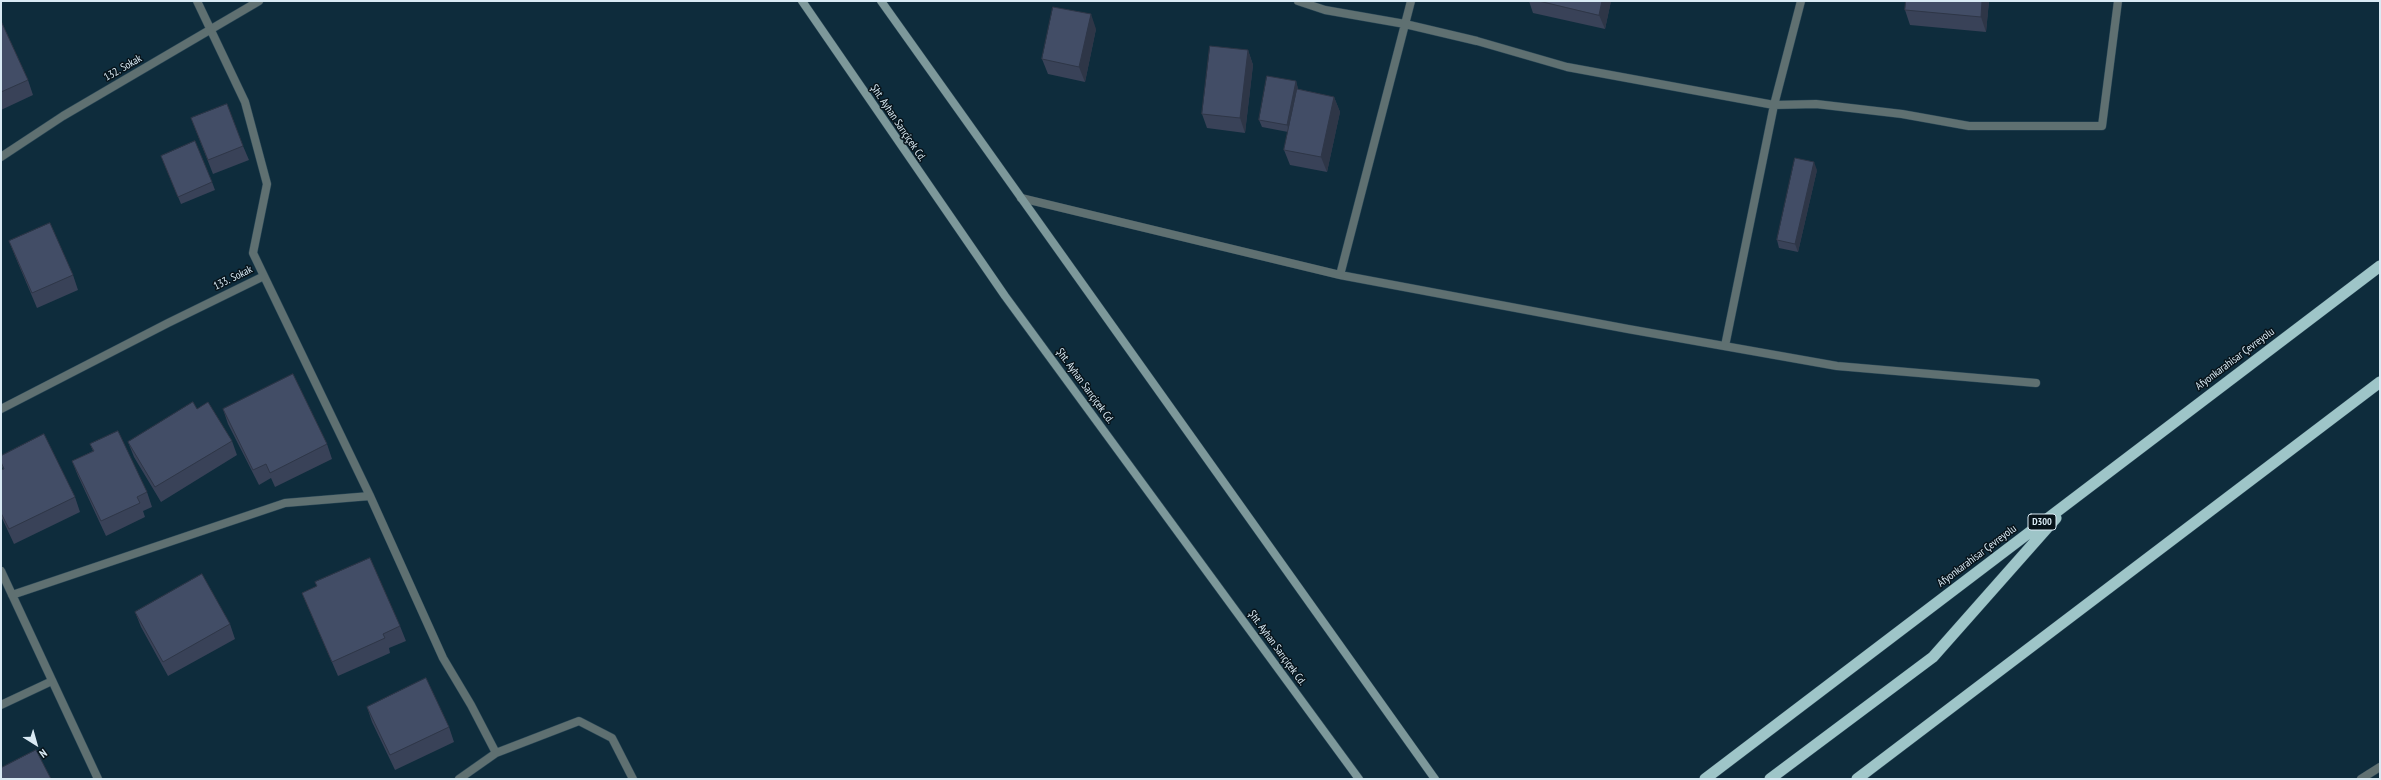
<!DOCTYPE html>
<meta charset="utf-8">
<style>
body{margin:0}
#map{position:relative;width:2381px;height:780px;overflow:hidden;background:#0e2c3c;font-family:"PT Sans Narrow",sans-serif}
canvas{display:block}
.frame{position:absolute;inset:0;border:2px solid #d9eaf4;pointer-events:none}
.north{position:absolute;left:16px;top:724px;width:40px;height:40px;-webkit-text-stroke:3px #07131a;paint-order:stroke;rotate:143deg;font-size:11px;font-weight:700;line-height:16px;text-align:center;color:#d9eaf4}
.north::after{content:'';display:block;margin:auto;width:14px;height:18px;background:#d9eaf4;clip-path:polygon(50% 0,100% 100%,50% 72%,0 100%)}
</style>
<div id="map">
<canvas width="2381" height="780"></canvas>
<div class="frame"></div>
<div class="north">N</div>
</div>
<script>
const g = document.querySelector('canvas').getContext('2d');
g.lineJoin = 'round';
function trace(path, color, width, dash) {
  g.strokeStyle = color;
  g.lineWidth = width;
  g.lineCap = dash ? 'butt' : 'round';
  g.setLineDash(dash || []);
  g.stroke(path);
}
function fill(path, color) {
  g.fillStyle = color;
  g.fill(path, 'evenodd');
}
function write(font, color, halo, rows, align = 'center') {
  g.font = font + ' "PT Sans Narrow",sans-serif';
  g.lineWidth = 3;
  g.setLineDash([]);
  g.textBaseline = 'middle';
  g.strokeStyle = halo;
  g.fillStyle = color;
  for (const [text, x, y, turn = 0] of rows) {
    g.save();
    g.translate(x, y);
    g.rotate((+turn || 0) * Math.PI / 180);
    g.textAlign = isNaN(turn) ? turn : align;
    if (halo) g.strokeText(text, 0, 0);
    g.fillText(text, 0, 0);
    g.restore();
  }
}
const service = new Path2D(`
 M1,705L52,681`);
const minor = new Path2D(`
 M1298,1L1325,10L1405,24L1477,41L1567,67L1774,105L1801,1
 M1,157L63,116L259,1
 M1021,198L1340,275L1628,329L1837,366L2036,383
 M1340,275L1411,1
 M264,276L370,496L443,658L471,705L496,753L459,779
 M1725,346L1774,105L1816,104L1902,114L1969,126H2102L2118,1
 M1,409L168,323L264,276L253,253L267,184L245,102L197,1
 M1,571L98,779
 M12,595L285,503L370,496
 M496,753L579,721L612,738L633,779
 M2361,779L2380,767`);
const secondary = new Path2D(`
 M802,1L1005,296L1359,779
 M881,1L1435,779`);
const trunk = new Path2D(`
 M1705,779L2380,266
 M1770,779L1933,657L2056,518
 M1857,779L2380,382`);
trace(service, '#2a4756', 9);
trace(minor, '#2a4756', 9);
trace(secondary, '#2a4756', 9);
trace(trunk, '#2a4756', 12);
trace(service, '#5f7071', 8);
trace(minor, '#5f7071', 8);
trace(secondary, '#7d989a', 8);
trace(trunk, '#9ec5c8', 11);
fill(new Path2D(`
 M1529,1H1611L1605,29L1533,13Z
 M1906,1H1989L1986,32L1910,25L1905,10Z
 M1,21L28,80L33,95L1,110Z
 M1096,29L1085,82L1048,74L1042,59Z
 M1248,50L1253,65L1245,133L1207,128L1202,114Z
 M1296,81L1298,89L1334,97L1340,112L1327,172L1290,165L1284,150L1288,132L1262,127L1259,120Z
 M191,118L243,146L249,160L213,174Z
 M161,156L212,182L215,190L181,204Z
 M1817,170L1798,252L1779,248L1777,240Z
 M9,241L73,275L78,290L37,308L15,256Z
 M197,409L232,441L237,455L161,502L134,457L128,442Z
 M223,409L327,444L332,459L275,487L271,478L259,485L228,424Z
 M90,444L147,492L152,507L143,511L145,517L106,536L78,476L72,461L93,451Z
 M1,456L75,497L80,512L14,544L1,516V470L3,469L1,464Z
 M315,582L400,626L406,641L389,648L390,653L338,676L308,607L302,593L317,587Z
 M135,612L230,624L235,639L168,676L141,627Z
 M367,707L449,727L454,742L395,770L372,722Z`), '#394258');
fill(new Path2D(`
 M1602,1H1611L1605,29L1599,15Z
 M1982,1H1989L1986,32L1981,17Z
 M1091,14L1096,29L1085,82L1079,67Z
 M1248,50L1253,65L1245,133L1240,118Z
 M1296,81L1298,89L1290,132L1287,125Z
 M1334,97L1340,112L1327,172L1321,157Z
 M1814,162L1817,170L1798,252L1795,244Z`), '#2e3647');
const building = new Path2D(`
 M1539,1H1602L1599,15Z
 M1906,1H1982L1981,17L1905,10Z
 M1053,7L1091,14L1079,67L1042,59Z
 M1,21L28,80L1,92Z
 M1210,46L1248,50L1240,118L1202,114Z
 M1267,76L1296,81L1287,125L1259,120Z
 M1297,89L1334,97L1321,157L1284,150Z
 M227,104L243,146L208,160L191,118Z
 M195,141L212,182L178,197L161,156Z
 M1795,158L1814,162L1795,244L1777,240Z
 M50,223L73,275L32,293L9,241Z
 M293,374L327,444L270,473L266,464L253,470L223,409Z
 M193,402L197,409L208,402L232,441L155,487L128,442Z
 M118,431L147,492L137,497L140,503L101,521L72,461L94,451L90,444Z
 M44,434L75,497L9,529L1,513V470L4,469L1,462V456Z
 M370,558L400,626L383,634L385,638L332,662L302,593L317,586L315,582Z
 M202,574L230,624L163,662L135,612Z
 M426,678L449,727L390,755L367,707Z
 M36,750L51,779H1V768Z`);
fill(building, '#424d66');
trace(building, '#2e3647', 1);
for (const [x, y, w] of [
 [2042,522,28]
]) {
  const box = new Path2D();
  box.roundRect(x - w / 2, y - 8, w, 16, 3);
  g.fillStyle = '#07131a';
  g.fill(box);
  trace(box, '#d9eaf4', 1);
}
write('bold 10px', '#d9eaf4', null, [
 ["D300",2042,522]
]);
write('11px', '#d9eaf4', '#07131a', [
 ["132. Sokak",123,68,-30],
 ["Şht. Ayhan Sarıçiçek Cd.",898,123,56],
 ["133. Sokak",233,278,-26],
 ["Afyonkarahisar Çevreyolu",2235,359,-37],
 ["Şht. Ayhan Sarıçiçek Cd.",1085,386,54],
 ["Afyonkarahisar Çevreyolu",1977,556,-37],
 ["Şht. Ayhan Sarıçiçek Cd.",1277,648,54]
]);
</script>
